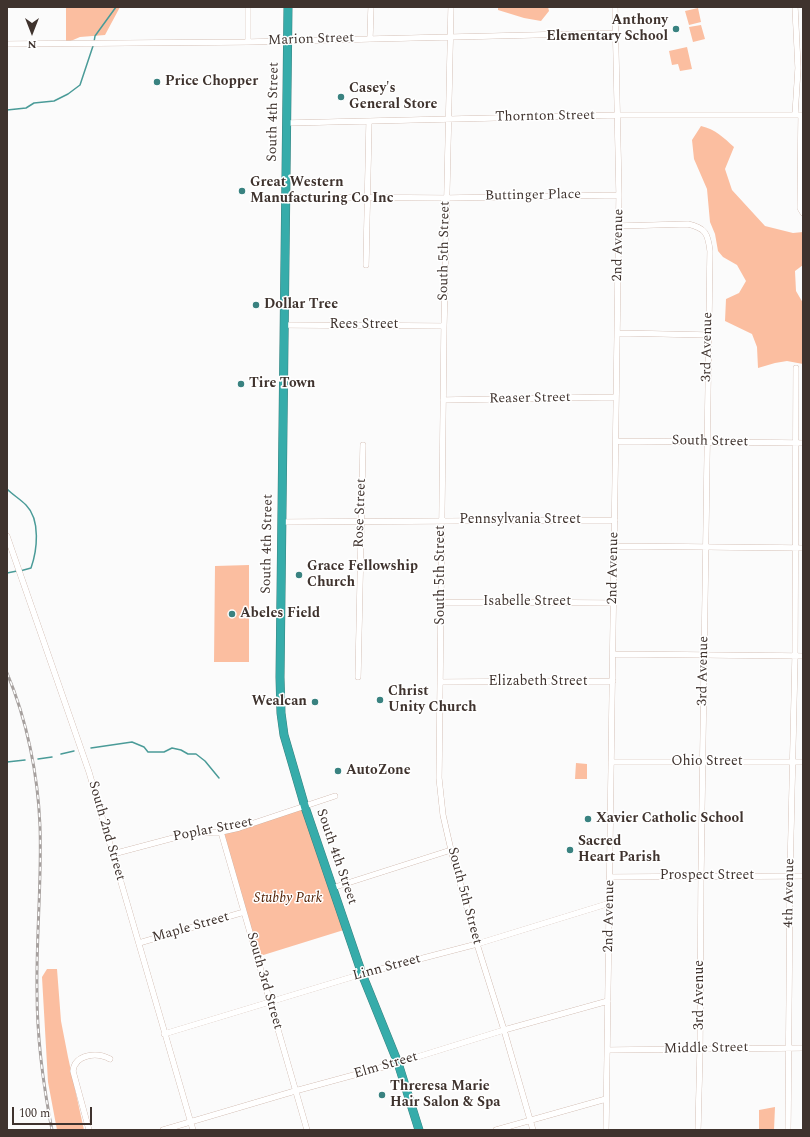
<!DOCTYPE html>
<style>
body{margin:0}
#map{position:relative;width:810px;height:1137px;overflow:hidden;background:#fbfbfb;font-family:Spectral,serif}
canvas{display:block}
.frame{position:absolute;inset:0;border:8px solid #3f332e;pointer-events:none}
.north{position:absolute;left:12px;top:12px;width:40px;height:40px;-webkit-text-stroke:3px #fff;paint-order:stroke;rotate:180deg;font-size:11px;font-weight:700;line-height:16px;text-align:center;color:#3f332e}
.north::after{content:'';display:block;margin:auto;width:14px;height:18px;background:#3f332e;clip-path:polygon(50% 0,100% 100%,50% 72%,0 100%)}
.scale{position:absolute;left:12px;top:1107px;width:80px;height:18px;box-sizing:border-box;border:2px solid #3f332e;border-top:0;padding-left:5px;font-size:12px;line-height:14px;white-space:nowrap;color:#3f332e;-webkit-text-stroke:3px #fff;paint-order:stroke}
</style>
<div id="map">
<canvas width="810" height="1137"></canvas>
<div class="frame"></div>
<div class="north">N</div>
<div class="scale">100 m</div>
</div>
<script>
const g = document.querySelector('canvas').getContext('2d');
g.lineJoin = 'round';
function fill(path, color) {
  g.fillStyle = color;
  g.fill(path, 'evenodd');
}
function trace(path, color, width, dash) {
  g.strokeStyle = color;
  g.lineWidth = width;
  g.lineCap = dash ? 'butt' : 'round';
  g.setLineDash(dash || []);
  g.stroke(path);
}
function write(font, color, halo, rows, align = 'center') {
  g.font = font + ' Spectral,serif';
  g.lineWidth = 3;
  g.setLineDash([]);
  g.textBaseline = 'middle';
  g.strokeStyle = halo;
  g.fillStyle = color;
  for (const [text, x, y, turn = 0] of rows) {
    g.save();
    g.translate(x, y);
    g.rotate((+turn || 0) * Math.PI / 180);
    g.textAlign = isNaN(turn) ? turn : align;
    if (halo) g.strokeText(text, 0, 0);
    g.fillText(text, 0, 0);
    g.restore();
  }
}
fill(new Path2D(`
 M66,7H120L105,35L80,37L66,43Z
 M498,7H548L549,11L541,21L524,18L498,10Z
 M698,8L701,22L689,25L685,11Z
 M701,25L705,39L693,42L689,27Z
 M687,47L692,69L680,71L678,64L672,65L669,51Z
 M701,126C715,129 724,138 734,147L725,169L732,190L765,226L793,233L803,232V265L795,271L796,291L803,303V364L787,361L775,363L758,368L757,347L752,334L725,321L726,299L739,293L746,281L737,265L723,257L718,251L715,234L710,222L707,189L694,159L692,140Z
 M249,565V662H214L215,566Z
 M576,763L587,764V779H575Z
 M305,807L347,929L257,957L221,832Z
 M47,969H57L61,1021L68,1057L84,1130H57L48,1082L42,977Z
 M775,1107L774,1130H759V1110Z`), '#fbbea0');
trace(new Path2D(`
 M94,42L95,36L116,7
 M7,110L26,108L34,103L54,101L68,94L80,85L93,46
 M7,489C13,495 20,499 26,505C41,520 37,551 31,568L20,571
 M7,573L17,571
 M91,748L132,742L144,747L148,752H164L172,748L181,750L188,754H196L205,761L219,778
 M61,754L74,751
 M38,759L52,757
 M7,762L25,760`), '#4a9b98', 1.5);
const minor = new Path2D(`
 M451,7L444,326L439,778L443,815L451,850L477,944L504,1030L533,1130
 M795,7L798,68L795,115
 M370,38L371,7
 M248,42V7
 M7,44L248,42L615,33
 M801,115L800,208L803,213
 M287,123L618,115H803
 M286,197L447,198L619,195
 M619,226L688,224C705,228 708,233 710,251L701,876L700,1050L698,1130
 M366,265L369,122
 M284,325L444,326
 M618,333L708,335
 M443,400L616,397
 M616,441L803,443
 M282,522L615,520
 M7,536L89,772L193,1130
 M615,546L803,548
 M441,602L614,603
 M613,654L803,656
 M358,677L363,445
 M440,682L613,681
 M611,762H803
 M221,832L307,1130
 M113,854L192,833L221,832L239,828L335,796
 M610,877L803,876
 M332,888L451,850
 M139,943L244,912
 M164,1034L362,974L477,944L610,903
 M608,1050L803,1048
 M89,1130L73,1071C75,1054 97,1052 110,1059
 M163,1130L295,1091L398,1063L504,1030L608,1001
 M496,1130L606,1099
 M606,1130L619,195L615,7
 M788,1130L790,876L795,656L796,368`);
const highway = new Path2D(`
 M288,7L280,677L281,713L284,735L305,807L362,974L398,1063L419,1130`);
trace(minor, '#c2a597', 6);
trace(highway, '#39827f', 9);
trace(minor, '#fff', 5.5);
trace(highway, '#36acaa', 8);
const rail = new Path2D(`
 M7,673C27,720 38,775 40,826C42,881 36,937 37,992C37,1039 43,1084 52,1130`);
trace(rail, '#a6a09e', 3);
trace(rail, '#fff', 1.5, [4.5]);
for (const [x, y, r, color] of [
 [676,29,4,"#398280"],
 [157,82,4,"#398280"],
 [341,97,4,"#398280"],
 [242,191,4,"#398280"],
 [256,305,4,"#398280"],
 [241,384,4,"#398280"],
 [299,575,4,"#398280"],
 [232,614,4,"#398280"],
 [380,700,4,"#398280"],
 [315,702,4,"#398280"],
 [338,771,4,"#398280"],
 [588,819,4,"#398280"],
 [570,850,4,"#398280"],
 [382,1095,4,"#398280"]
]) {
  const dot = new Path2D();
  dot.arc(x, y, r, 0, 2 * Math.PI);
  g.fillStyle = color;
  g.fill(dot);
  trace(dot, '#fff', 1.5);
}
write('bold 14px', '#3f332e', '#fff', [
 ["Anthony",668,21,"right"],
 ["Elementary School",668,37,"right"],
 ["Price Chopper",165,82],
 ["Casey's",349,89],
 ["General Store",349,105],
 ["Great Western",250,183],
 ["Manufacturing Co Inc",250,199],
 ["Dollar Tree",264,305],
 ["Tire Town",249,384],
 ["Grace Fellowship",307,567],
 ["Church",307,583],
 ["Abeles Field",240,614],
 ["Christ",388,692],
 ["Unity Church",388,708],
 ["Wealcan",307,702,"right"],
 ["AutoZone",346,771],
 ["Xavier Catholic School",596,819],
 ["Sacred",578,842],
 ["Heart Parish",578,858],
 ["Threresa Marie",390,1087],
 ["Hair Salon & Spa",390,1103]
], 'left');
write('14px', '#3f332e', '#fff', [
 ["Marion Street",311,40,-2],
 ["South 4th Street",274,112,-89],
 ["Thornton Street",545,117,-1],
 ["Buttinger Place",533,196,-1],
 ["2nd Avenue",619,245,-89],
 ["South 5th Street",445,251,-89],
 ["Rees Street",364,325],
 ["3rd Avenue",708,347,-89],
 ["Reaser Street",530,399,-1],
 ["South Street",710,442,1],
 ["Rose Street",361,513,-88],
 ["Pennsylvania Street",520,520],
 ["South 4th Street",268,544,-89],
 ["2nd Avenue",614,568,-89],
 ["South 5th Street",441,575,-90],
 ["Isabelle Street",527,602],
 ["3rd Avenue",704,671,-89],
 ["Elizabeth Street",538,682],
 ["Ohio Street",707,762],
 ["Poplar Street",213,830,-11],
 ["South 2nd Street",106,831,74],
 ["South 4th Street",336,857,71],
 ["Prospect Street",707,876],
 ["4th Avenue",790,893,-89],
 ["South 5th Street",464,896,75],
 ["2nd Avenue",610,916,-89],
 ["Maple Street",191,928,-16],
 ["Linn Street",387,968,-15],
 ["South 3rd Street",264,981,74],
 ["3rd Avenue",700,995,-90],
 ["Middle Street",706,1049,-1],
 ["Elm Street",386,1066,-16]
]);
write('italic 14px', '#522104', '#fff', [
 ["Stubby Park",288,899]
]);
</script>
